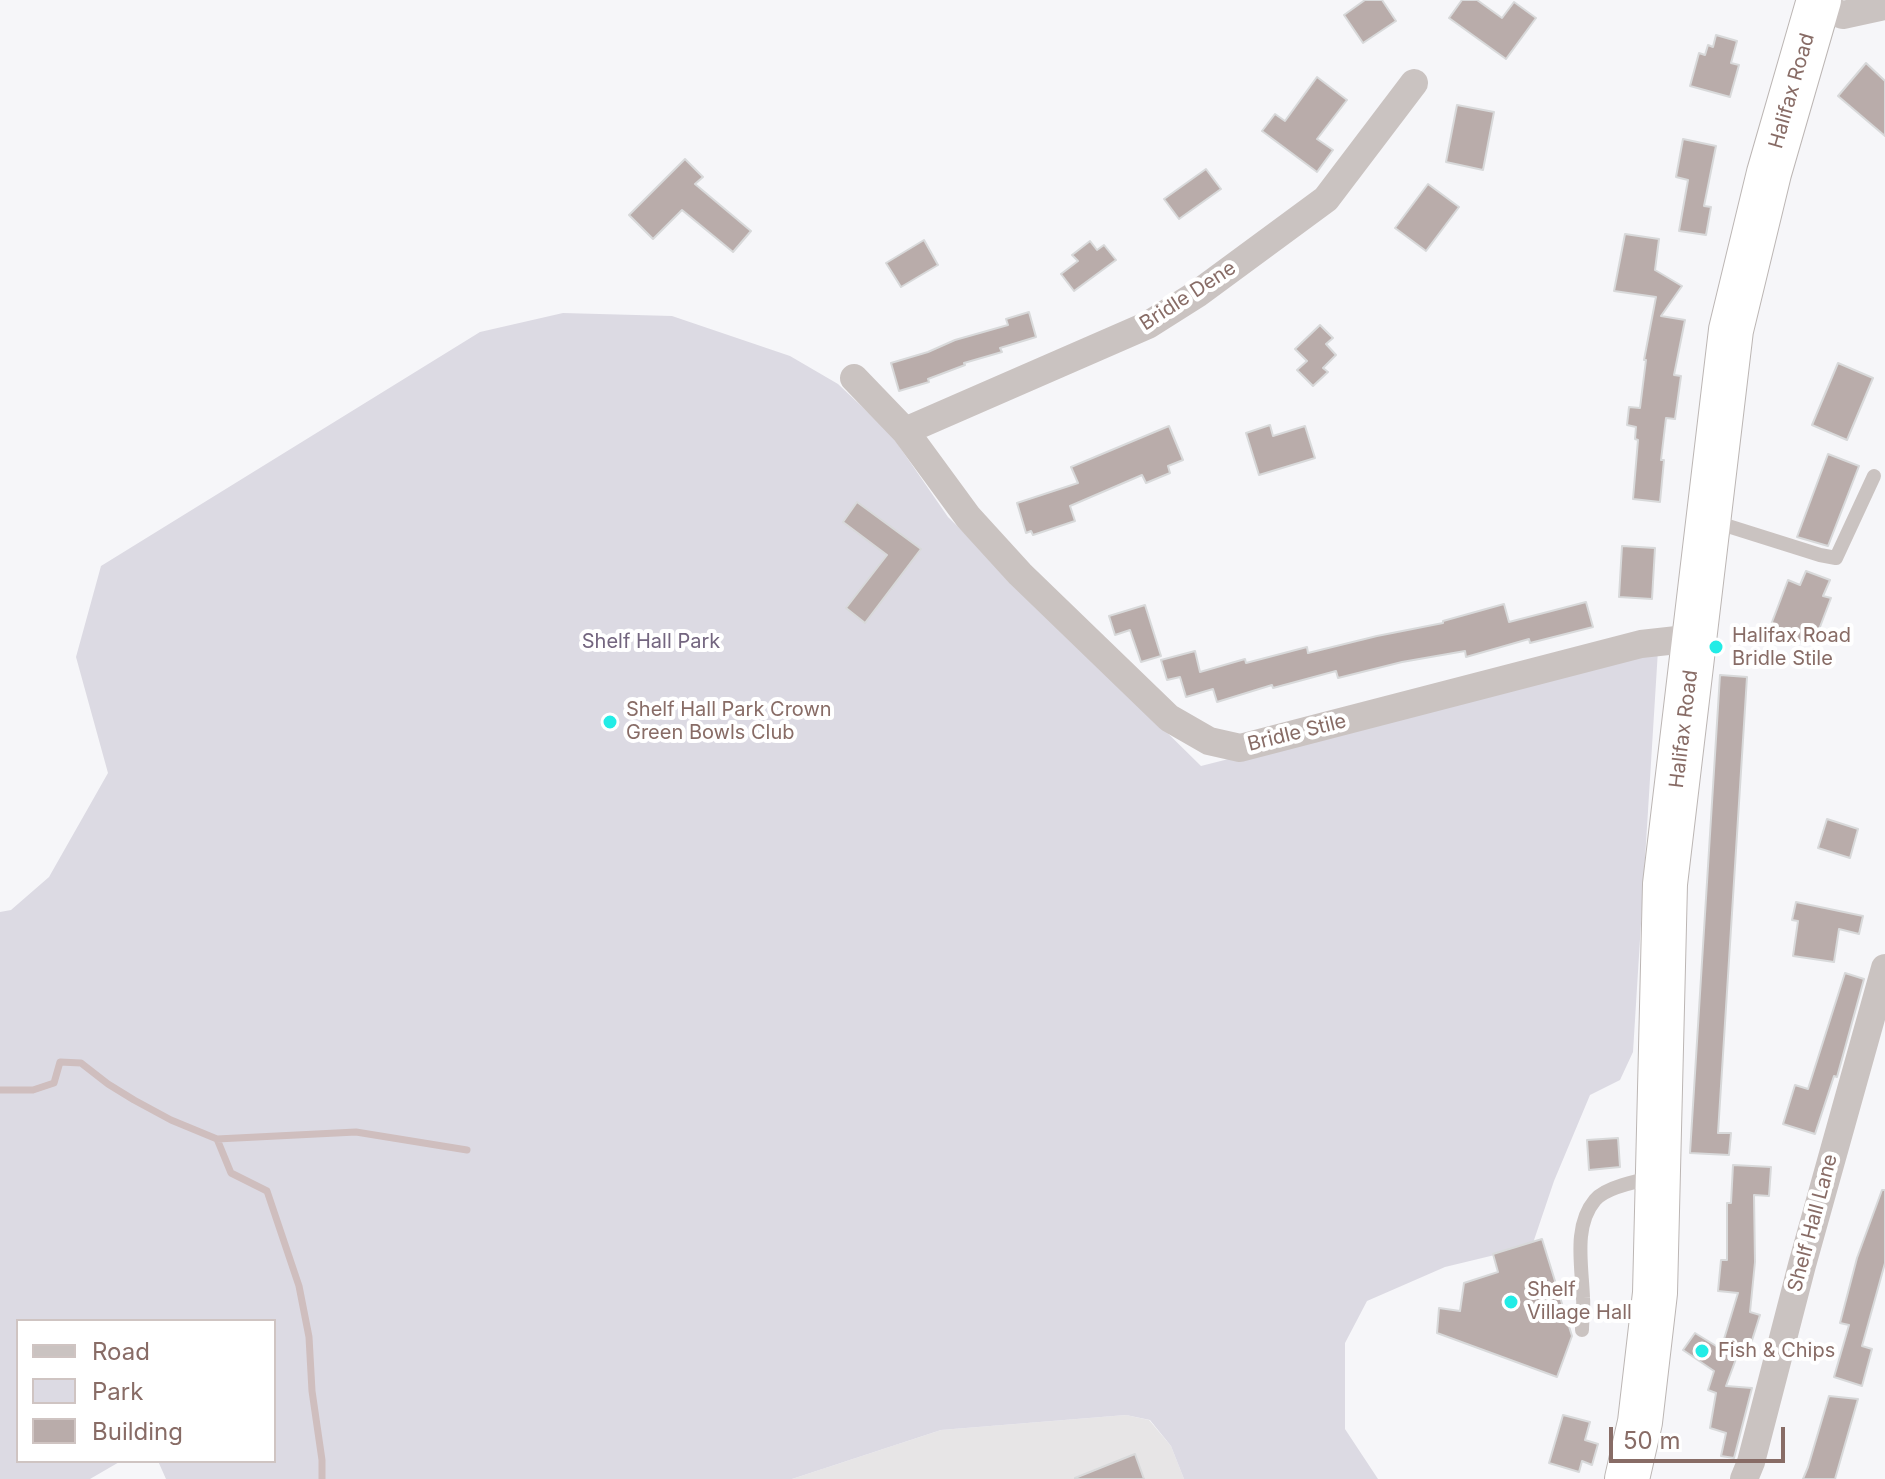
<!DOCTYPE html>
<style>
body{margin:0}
#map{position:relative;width:1885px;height:1479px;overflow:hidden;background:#f6f6f9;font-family:Inter,sans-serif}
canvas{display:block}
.legend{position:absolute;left:16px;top:1319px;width:260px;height:144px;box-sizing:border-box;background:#fff;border:2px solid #cfc4c2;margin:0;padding:10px 14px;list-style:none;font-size:24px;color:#886c66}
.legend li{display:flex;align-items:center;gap:16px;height:40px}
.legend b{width:40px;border:2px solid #cfc4c2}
.scale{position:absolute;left:1609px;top:1427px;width:176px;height:36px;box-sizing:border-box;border:4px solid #886c66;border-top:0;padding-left:10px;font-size:24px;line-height:28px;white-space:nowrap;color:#886c66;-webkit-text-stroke:6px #fff;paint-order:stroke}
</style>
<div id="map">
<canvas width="1885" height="1479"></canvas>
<ul class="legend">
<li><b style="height:10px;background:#cac3c1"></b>Road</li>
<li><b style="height:22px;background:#dcdae3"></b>Park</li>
<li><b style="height:22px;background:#b9acaa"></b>Building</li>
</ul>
<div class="scale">50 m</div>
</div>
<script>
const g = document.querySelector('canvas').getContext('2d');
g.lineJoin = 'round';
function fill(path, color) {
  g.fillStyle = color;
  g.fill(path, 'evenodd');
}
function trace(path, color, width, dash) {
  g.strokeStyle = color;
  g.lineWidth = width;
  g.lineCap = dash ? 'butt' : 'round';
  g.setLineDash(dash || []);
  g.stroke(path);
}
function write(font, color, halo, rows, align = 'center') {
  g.font = font + ' Inter,sans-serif';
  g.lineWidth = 8;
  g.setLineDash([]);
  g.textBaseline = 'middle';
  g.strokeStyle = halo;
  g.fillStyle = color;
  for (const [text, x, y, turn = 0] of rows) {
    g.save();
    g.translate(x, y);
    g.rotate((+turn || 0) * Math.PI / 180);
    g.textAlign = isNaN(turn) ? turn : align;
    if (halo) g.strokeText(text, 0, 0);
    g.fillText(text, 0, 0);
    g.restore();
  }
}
fill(new Path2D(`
 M1126,1415L1149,1420L1171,1446L1184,1479H792L941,1430Z`), '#e7e5e6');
fill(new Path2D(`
 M563,313L672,316L790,356L838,384L890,433L948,517L1201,766L1658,650L1633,1052L1620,1080L1590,1095L1554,1181L1532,1246L1445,1267L1367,1301L1345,1343V1429L1378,1479H1184L1171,1446L1150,1420L1126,1415L941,1430L792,1479H166L158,1461H274V1321H18V1461H121L90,1479H0V912L11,910L49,877L108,773L76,657L101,566L480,332Z`), '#dcdae3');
trace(new Path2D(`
 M0,1090H33L54,1083L60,1062L81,1063L108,1084L134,1100L171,1120L217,1139L231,1173L267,1191L299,1286L309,1337L312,1391L322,1460V1479
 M217,1139L356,1132L467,1150`), '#cfbebe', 7);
const building = new Path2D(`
 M1365,0H1382L1396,21L1363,43L1344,15Z
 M1462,0H1477L1502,18L1514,2L1536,18L1506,59L1449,18Z
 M1716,35L1737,41L1731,63L1739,65L1730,97L1690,86L1699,53L1705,55L1708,45L1713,47Z
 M1866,63L1885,81V136L1838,96Z
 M1317,77L1347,100L1317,139L1333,150L1317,172L1262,131L1275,114L1285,121Z
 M1457,105L1494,112L1483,170L1446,162Z
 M1683,139L1716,146L1704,206L1711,207L1706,235L1679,231L1688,180L1676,177Z
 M685,159L703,177L695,184L751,231L733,252L682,210L653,239L629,215Z
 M1206,169L1221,189L1179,219L1164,199Z
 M1428,184L1459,207L1426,251L1395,228Z
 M1625,234L1659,239L1655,270L1682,286L1661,316L1685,320L1674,375L1681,376L1675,419L1666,418L1661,460H1664L1660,502L1633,499L1638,440L1635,439L1636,427L1627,425L1629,407L1640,408L1646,360H1644L1656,297L1614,291Z
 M924,240L938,265L901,287L886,263Z
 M1090,241L1097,250L1104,245L1116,260L1074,291L1061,274L1078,261L1072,255Z
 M1029,312L1036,337L1000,348L1002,352L964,363L965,365L928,379L929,382L899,391L891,363L928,352L955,340L1008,325L1006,319Z
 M1320,325L1333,338L1326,344L1336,355L1323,368L1328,372L1313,386L1297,370L1307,361L1295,349Z
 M1838,363L1873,378L1847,440L1812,425Z
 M1270,425L1273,436L1305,426L1315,458L1259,475L1246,433Z
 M1169,426L1183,460L1168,466L1170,473L1146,483L1142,475L1070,506L1075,521L1033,535L1031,531L1026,533L1017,503L1078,483L1071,467Z
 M1828,454L1859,466L1828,546L1797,537Z
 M857,502L921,549L865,623L846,608L887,555L843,522Z
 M1622,546L1655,548L1652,599L1619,597Z
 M1806,571L1830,580L1823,596L1831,598L1815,640L1806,637L1803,643L1769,630L1788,580L1800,585Z
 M1586,602L1593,627L1530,643L1529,639L1466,657L1465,651L1402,662L1338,678L1336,671L1273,688L1272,685L1217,702L1213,689L1186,697L1180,677L1167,680L1161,660L1195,651L1200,672L1245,659L1246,663L1307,647L1308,653L1377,636L1443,623V621L1504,604L1509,622Z
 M1145,605L1161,656L1141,662L1130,630L1115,635L1109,616Z
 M1720,675L1747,677L1718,1133H1731L1729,1155L1690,1153Z
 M1827,819L1858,829L1850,858L1818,848Z
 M1796,902L1863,916L1859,934L1839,929L1834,962L1793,956L1798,921L1792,920Z
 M1845,973L1864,979L1837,1077L1834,1076L1815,1134L1783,1124L1795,1085L1808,1089Z
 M1618,1138L1620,1167L1589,1170L1587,1140Z
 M1733,1165L1771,1167L1769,1196L1754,1195L1755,1262L1750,1312L1760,1315L1749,1350L1740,1348L1726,1386L1752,1388L1734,1458L1721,1456L1726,1433L1710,1428L1716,1393L1708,1390L1714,1371L1683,1350L1695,1333L1721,1349L1738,1293L1718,1291L1721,1260H1727V1203H1731Z
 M1882,1190H1885V1263L1862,1346L1872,1349L1862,1386L1834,1377L1849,1325L1840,1323L1857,1258Z
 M1542,1239L1572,1336L1557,1377L1437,1333L1439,1308L1460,1311L1464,1283L1498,1272L1493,1254Z
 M1829,1396L1858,1399L1835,1479H1803L1808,1467Z
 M1563,1415L1590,1422L1585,1440L1598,1444L1592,1465L1582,1461L1579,1472L1549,1463Z
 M1135,1454L1144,1479H1075V1478Z`);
fill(building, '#b9acaa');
trace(building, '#d8d9da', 2);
const highway = new Path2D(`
 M1627,1479L1640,1422L1655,1293L1665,884L1731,330L1769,173L1819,0`);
trace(highway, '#bcb6b4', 46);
trace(new Path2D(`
 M1712,521L1820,555L1836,558L1874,476
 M1582,1330C1582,1319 1584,1308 1583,1298C1582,1266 1573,1226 1595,1200C1606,1187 1637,1181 1654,1178`), '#cac3c1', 14);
trace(new Path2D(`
 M1817,6L1843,15L1885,6
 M854,378L905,431L968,517L1020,574L1169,718L1209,741L1240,748L1641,644L1695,638
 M905,431L1148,325L1197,294L1326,199L1414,83
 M1744,1479L1751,1462L1802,1265L1885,968`), '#cac3c1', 28);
trace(highway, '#fff', 44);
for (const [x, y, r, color] of [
 [1716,647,8,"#22ece6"],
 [610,722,8,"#22ece6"],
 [1511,1302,8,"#22ece6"],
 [1702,1351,8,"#22ece6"]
]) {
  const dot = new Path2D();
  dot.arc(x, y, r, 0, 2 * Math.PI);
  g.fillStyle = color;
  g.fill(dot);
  trace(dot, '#fff', 3);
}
write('20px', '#886c66', '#fff', [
 ["Halifax Road",1792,91,-74],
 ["Bridle Dene",1188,296,-33],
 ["Halifax Road",1684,729,-83],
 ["Bridle Stile",1297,733,-14],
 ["Shelf Hall Lane",1813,1223,-75]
]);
write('20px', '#886c66', '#fff', [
 ["Halifax Road",1732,636],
 ["Bridle Stile",1732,659],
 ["Shelf Hall Park Crown",626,710],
 ["Green Bowls Club",626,733],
 ["Shelf",1527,1290],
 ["Village Hall",1527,1313],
 ["Fish & Chips",1718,1351]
], 'left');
write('20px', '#73657f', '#fff', [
 ["Shelf Hall Park",651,642]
]);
</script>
